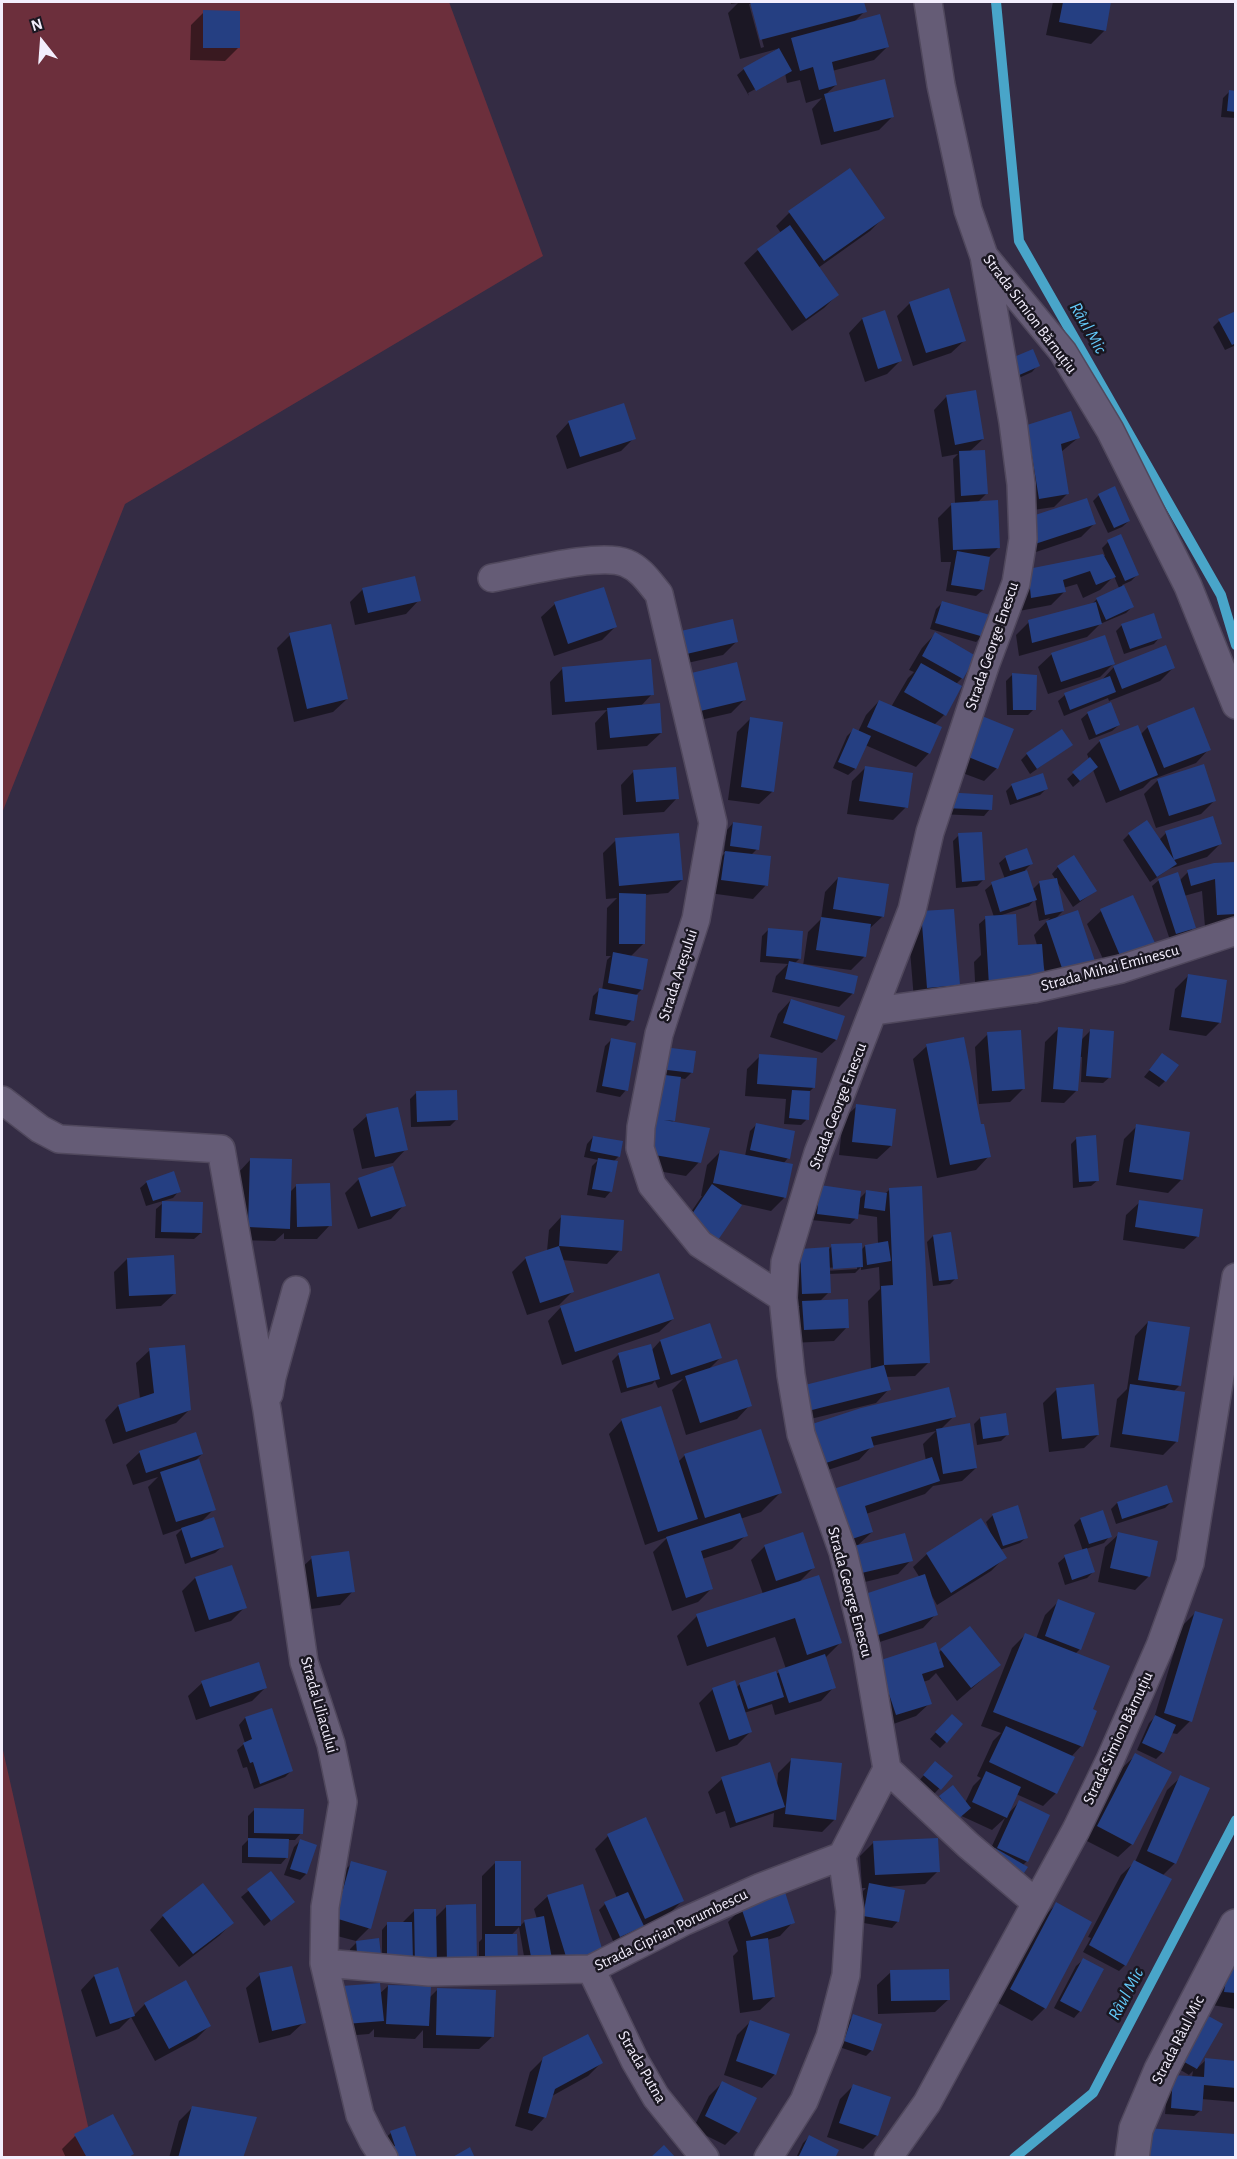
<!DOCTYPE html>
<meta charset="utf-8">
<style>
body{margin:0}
#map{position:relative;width:1237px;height:2159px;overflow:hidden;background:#342c44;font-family:"Alegreya Sans",sans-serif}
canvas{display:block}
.frame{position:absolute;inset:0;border:3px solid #f3eefd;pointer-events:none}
.north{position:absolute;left:12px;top:12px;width:60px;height:60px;-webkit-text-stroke:4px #1a1721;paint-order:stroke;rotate:343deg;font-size:16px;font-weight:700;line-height:24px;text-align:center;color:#f3eefd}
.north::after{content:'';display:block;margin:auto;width:21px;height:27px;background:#f3eefd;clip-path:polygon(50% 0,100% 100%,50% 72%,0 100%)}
</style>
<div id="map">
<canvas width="1237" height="2159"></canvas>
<div class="frame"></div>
<div class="north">N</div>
</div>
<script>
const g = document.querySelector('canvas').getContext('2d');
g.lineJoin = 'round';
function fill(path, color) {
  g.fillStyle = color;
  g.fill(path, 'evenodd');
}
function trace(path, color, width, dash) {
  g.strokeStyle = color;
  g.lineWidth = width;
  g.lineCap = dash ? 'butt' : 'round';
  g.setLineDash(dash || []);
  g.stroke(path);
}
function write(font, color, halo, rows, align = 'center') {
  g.font = font + ' "Alegreya Sans",sans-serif';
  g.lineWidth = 5;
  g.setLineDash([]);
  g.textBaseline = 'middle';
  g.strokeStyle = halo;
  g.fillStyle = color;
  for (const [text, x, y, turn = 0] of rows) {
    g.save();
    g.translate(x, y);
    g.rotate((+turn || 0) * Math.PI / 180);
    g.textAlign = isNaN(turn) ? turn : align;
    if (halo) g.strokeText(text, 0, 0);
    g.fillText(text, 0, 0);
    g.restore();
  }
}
fill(new Path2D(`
 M2,2H449L543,256L125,504L2,813Z
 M2,1746L95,2157H2Z`), '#6c2f3c');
fill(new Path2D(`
 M731,2H862L865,11L854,22L887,47L874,60L832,71L836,85L825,95L893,116L879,130L821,145L812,109L822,98L806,103L800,80L787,83L785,73L748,93L749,96L737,75L744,69L777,49L740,59L728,13L738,3L731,4ZM749,4H752L764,47L761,48Z
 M1053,2H1110L1105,30L1091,44L1046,35Z
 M204,12L238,48L225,61L190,60L191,25Z
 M1229,92H1236V118L1221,117L1223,98Z
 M789,213L883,218L870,231L818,268L837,295L824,308L792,331L744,263L758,250L781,233L776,226Z
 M910,303L965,340L951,353L913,366L897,316Z
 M884,312L900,361L887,374L865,382L849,333L862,319Z
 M1236,313V345L1225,350L1213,327L1219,321Z
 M1038,365L1032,372L1010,382L1004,367Z
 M947,396L983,439L969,452L986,494L977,503L999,547L988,558L983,590L976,596L946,591L951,562H941L938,518L952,504H955L953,459L958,454L942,457L934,410Z
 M569,422L634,438L621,451L567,469L556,436Z
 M1028,427L1078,438L1061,452L1068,493L1054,507L1026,511L1015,440Z
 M1099,495L1129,521L1122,527L1108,533L1093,501Z
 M1094,524L1081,537L1021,557L1013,533Z
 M1108,542L1137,575L1131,581L1122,585L1133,606L1126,613L1100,624L1087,637L1019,656L1016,635L1029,622L1091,605L1097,599L1119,588L1114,576L1100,590L1083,598L1077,584L1063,588L1064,592L1051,605L1019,611L1029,571L1105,556L1102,548Z
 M363,589L419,600L406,614L355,625L350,602Z
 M942,603L982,636L976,642L930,629L936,609Z
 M555,604L615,627L602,640L554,656L541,617Z
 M1122,625L1160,637L1154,644L1124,654L1116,631Z
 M935,634L962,678L956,684L944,715L934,725L929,753L916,767L865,745L855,769L848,775L833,768L847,736L853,730L858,732L866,715L879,701L891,707L908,678L914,672L909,670L922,648Z
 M290,635L347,699L333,712L294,722L277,648Z
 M737,641L723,655L665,668L660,647Z
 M1052,654L1113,664L1100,677L1048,694L1038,667Z
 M1114,667L1173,668L1160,681L1109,701L1119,725L1112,731L1089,740L1081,719L1088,713L1110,704L1108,698L1064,716L1058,701L1065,695L1101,681Z
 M563,668L652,694L640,707L661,733L647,746L597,750L595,723L607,710L552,715L550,682Z
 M1013,674L1034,709L1028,715H1007L1006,681Z
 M670,690L744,700L731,713L678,725Z
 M750,719L773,791L759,804L728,800L737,732Z
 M1148,727L1209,749L1196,763L1151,780L1143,788L1106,803L1093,770L1073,787L1067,779L1089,759L1087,754L1100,741L1140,735Z
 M1012,730L997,768L984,781L949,768Z
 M1071,745L1030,774L1021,760L1027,754Z
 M865,768L906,807L893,820L847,814L852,781Z
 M634,771L677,798L664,812L623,815L621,785Z
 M1158,780L1214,801L1201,814L1156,828L1144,794Z
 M1012,785L1046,789L1040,795L1010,805L1006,791Z
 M939,800L990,809L984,816L938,814Z
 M733,823L757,849L751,855L766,885L753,899L709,893L712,866L726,852H724L727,830Z
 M1166,833L1220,844L1207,857L1169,869L1150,882L1123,840L1129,834L1159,840Z
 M959,835L983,880L977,886L956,888L953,841Z
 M616,840L682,880L668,893L644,895V943L630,957L642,989L635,996L632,1020L626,1026L589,1020L593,996L600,989L602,990L607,960L611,956H606L607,908L617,898L606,899L603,853Z
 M1006,857L1031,864L1025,870L1032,890L1039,883L1056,880L1052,874L1058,867L1095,891L1073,907L1057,882L1063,911L1054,920L1096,970L1052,993L1043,965L976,999L974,962L981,955L979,924L986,918L994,917L985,890L992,884L1005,879L999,863ZM1035,899L1039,921L1050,918L1034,935L1037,945L1014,947L999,916L1029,906Z
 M1236,863V917L1226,926L1205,927L1202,891L1184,896L1194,927L1188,934L1170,940L1152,886L1159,880L1179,881L1188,872Z
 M838,878L883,916L869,929L864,957L851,970L804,964V966L853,993L839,1007L772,992L776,976L788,964L760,962L762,936L768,930L800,958L794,964L803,966L808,932L821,919L825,892Z
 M1101,911L1153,943L1140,956L1108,970L1087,924Z
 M922,913L958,985L945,998L914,1000L908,926Z
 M1188,976L1220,1022L1206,1036L1169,1030L1175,989Z
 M791,1000L836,1040L822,1053L770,1037L778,1014Z
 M1058,1029L1081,1040L1090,1031L1110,1077L1103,1083L1081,1082L1082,1057H1079L1077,1090L1064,1103L1041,1102L1045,1042Z
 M988,1034L1023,1089L1010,1102L979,1104L975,1047Z
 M611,1040L626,1090L620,1097L596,1092L605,1046Z
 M927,1046L980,1126L989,1156L976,1170L937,1178L913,1059Z
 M657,1055L692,1072L685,1079L679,1078L674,1120L671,1123L699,1162L686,1176L630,1166Z
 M1162,1055L1165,1081L1159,1087L1144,1077Z
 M760,1056L814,1087L809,1092L807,1119L801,1125L784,1124L786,1099L745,1096L747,1069Z
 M417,1092L456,1120L450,1126L411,1127L410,1099Z
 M857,1106L891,1146L877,1159L839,1155L843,1119Z
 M367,1116L406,1149L393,1163L362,1169L353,1129Z
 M756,1125L788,1158L783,1164L784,1198L771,1211L740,1204L676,1234L702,1196H701L707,1165L721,1151L745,1156L750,1131Z
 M1137,1126L1181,1180L1168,1193L1116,1185L1124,1139Z
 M593,1137L619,1156L613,1162L611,1191L605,1198L587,1195L592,1166L598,1160L584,1157L587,1144Z
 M1077,1138L1098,1180L1091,1186L1073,1188L1071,1144Z
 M251,1159L290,1192L296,1186L330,1225L317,1239H284V1233L275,1241L236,1240L238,1173Z
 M359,1179L404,1205L391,1219L358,1229L345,1193Z
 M147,1182L179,1191L173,1198L146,1206L140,1188Z
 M889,1190L929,1362L915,1376L886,1377L889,1389L876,1403L794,1423L789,1401L871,1370L868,1301L880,1289L879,1267L861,1270V1267L855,1273L828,1274L829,1292L819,1302L847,1327L834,1341L791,1343L790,1316L800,1306L789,1307L801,1250L827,1251L832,1246L860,1251L865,1246L878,1244L877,1217L857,1214L856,1218L850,1224L811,1220L814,1193L858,1200L866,1192L885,1194ZM857,1266V1269L825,1271V1268Z
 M1140,1202L1198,1236L1184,1249L1123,1240L1126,1215Z
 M163,1203L201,1233L194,1239L155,1238L156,1209Z
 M562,1216L620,1250L607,1264L562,1260L572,1292L559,1305L527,1315L512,1272L526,1258L547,1251L549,1230Z
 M933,1236L956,1278L950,1284L933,1286L927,1242Z
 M127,1259L175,1293L161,1306L116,1309L114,1272Z
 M561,1307L673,1319L659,1332L562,1365L548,1321Z
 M1148,1322L1179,1386L1173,1392L1177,1441L1163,1455L1110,1447L1117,1399L1127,1389L1135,1336Z
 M660,1341L720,1358L709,1369L750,1405L737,1419L686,1435L672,1390L683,1379L658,1388L655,1381L652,1384L621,1393L612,1361L619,1354L651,1351Z
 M150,1350L190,1409L176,1423L113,1444L105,1420L118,1406L140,1399L136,1363Z
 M1057,1389L1098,1435L1084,1448L1049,1452L1043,1403Z
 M954,1416L941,1429L976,1468L962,1481L933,1486L925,1494L866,1514L872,1532L856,1547L911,1560L898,1574L840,1588L815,1506L926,1461L923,1444L936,1431L872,1446L859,1460L806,1477L794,1441Z
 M980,1418L1007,1435L1001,1441L977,1445L974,1424Z
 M622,1420L678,1462L685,1455L781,1492L761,1512L740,1519L746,1535L732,1549L702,1559L712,1588L698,1602L672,1611L653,1552L668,1537L645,1545L609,1434Z
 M140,1452L202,1454L192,1464L214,1509L200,1523L222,1547L215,1553L185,1564L176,1535L183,1528L163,1535L148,1487L158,1477L133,1485L126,1465Z
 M1171,1502L1165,1508L1116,1524L1111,1509L1117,1503Z
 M1102,1512L1110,1536L1104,1543L1086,1549L1094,1571L1087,1578L1065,1585L1058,1563L1065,1557L1083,1551L1074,1525L1080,1519Z
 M993,1515L1027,1537L1020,1543L1000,1550L1005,1557L991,1571L937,1605L932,1596L936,1614L923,1628L855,1650L843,1612L856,1599L920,1578L913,1567L927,1554L990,1532L986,1522Z
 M1119,1534L1156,1543L1148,1577L1135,1590L1098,1582L1105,1547Z
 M765,1546L813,1568L798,1583L840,1643L825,1658L834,1687L821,1701L775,1715L772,1704L744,1713L750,1732L737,1745L716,1752L699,1703L713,1689L736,1688L740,1684L776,1674L786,1669L775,1637L687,1666L677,1636L697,1616L763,1594L751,1560Z
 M312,1558L353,1591L340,1605L304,1610L298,1571Z
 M195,1578L245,1607L231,1621L195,1632L182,1591Z
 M1059,1601L1080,1649L1075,1654L1091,1710L1095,1712L1081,1746L1071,1757L1056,1793L1043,1806L1016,1794L1007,1815L1019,1802L1048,1816L1027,1861L1023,1865L986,1859L1005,1818L992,1830L933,1803L952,1787L965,1803L973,1786L981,1778L977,1776L993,1741L1001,1733L981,1726L1012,1648L1025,1635L1036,1639L1045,1615Z
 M1196,1612L1190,1721L1177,1734L1171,1733L1163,1752L1156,1759L1137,1750L1149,1723L1154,1718L1182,1626Z
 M941,1650L999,1665L957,1701L936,1673L929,1680L923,1682L930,1703L916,1716L882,1728L865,1675L938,1654Z
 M202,1683L265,1688L252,1701L196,1720L188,1696Z
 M271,1710L291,1771L285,1777L254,1789L247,1767L243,1768L237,1750L245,1743L239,1725L245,1718Z
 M945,1722L946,1742L940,1748L930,1739Z
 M1136,1755L1132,1844L1118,1857L1085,1840L1122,1768Z
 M792,1759L835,1819L822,1832L773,1827L774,1813L730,1828L725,1811L716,1814L708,1792L722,1779L777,1786L778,1773Z
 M929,1769L951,1776L933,1795L918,1782Z
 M1181,1777L1175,1863L1162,1876L1125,1965L1119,1971L1083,1952L1091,1938L1088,1937L1121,1875L1135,1862L1167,1790Z
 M255,1809L301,1833L295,1840H287V1857L281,1864L242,1863V1846L248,1840V1816Z
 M608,1836L683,1900L669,1914L641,1927L636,1932L614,1943L599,1910L605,1904L617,1898L595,1849Z
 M300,1841L306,1874L300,1880L284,1875L294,1847Z
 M874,1842L938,1871L925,1884L886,1887L898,1921L892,1928L858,1922L863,1891L866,1888H862L860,1856Z
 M519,1862L520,1926L525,1921L537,1919L534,1909L548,1896L602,1951L526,1968L519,1927L479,1969V1942L482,1939V1876L495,1863Z
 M352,1863L369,1928L356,1941L322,1932L339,1876Z
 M270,1873L287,1908L264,1926L241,1897Z
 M1056,1904L1045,2008L1032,2021L998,2003L1043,1918Z
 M447,1906L475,1964L352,1971L350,1949L356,1943L382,1954V1930L388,1923H402L415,1910L435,1918Z
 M742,1908L793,1922L780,1936L767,1940L774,1997L760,2010L740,2013L733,1956L738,1951L728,1922Z
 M163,1916L232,1923L219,1936L179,1967L150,1930Z
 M1083,1960L1102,1970L1080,2011L1074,2018L1054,2008L1076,1966Z
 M1236,1965V2009L1212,2005Z
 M891,1972L949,1999L935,2012L878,2014L877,1985Z
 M260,1975L304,2022L290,2035L259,2043L246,1988Z
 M94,1976L133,2016L145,2004L209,2026L196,2039L155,2061L131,2017L119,2029L96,2037L81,1990Z
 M388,1986L429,1998L438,1989L493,2036L479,2049L423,2048V2030L415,2039L374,2037V2029L369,2034L332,2037Z
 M854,2016L872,2050L866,2056L839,2047L847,2023Z
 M750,2022L775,2074L762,2088L724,2075L737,2035Z
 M1221,2025L1195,2070L1206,2060L1236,2062V2102L1201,2099V2110L1194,2116L1165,2114L1168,2083L1192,2077L1193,2071L1189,2075L1172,2065Z
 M544,2058L601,2063L588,2076L552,2096L545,2117L532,2131L515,2126L530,2072Z
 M722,2083L738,2132L725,2145L693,2129L709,2096Z
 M853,2086L877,2135L863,2149L827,2137L840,2099Z
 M192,2108L242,2158H169L179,2121Z
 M391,2133L415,2158H382L384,2139Z
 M75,2136L132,2153L128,2158H66L62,2149Z
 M809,2137L833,2158H796L803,2143Z`), '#0007');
trace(new Path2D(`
 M996,2L1019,241L1221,595L1236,645
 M1014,2158L1093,2093L1236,1820`), '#49a5c9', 10);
fill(new Path2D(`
 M750,2H864L867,12L760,40Z
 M1063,2H1111L1106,31L1059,22Z
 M203,10L240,11V48H203Z
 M880,14L889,47L832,62L837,85L819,90L813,67L800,71L791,38Z
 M779,48L792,71L756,91L743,68Z
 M885,79L894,117L834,132L824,94Z
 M1229,90L1236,91V112L1227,111Z
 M850,168L885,218L824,261L788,211Z
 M790,225L839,295L806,319L757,249Z
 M949,288L966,341L926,353L909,302Z
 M885,310L902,361L878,369L862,318Z
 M1236,311V343L1232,345L1218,319Z
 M1033,349L1040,366L1017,376L1009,359Z
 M976,390L984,439L955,445L946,395Z
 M624,403L636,439L580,457L568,421Z
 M1071,411L1080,438L1061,444L1069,494L1039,499L1027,425Z
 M985,450L988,494L961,496L959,451Z
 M1115,486L1130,521L1114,528L1098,494Z
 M1087,498L1096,524L1035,544L1026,518Z
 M998,500L1000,548L953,550L951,503Z
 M1121,534L1139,575L1125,581L1107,540Z
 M957,551L990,557L984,590L951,585Z
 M1103,554L1116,577L1096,585L1090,571L1063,580L1066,592L1031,598L1028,569Z
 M415,576L421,601L368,613L362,588Z
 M1124,585L1134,607L1106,620L1096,598Z
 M604,587L617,627L568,644L554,602Z
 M942,601L990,615L984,637L935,623Z
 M1096,602L1102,624L1032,643L1028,620Z
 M1154,613L1162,638L1130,649L1121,624Z
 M733,619L738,642L678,656L672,633Z
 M331,624L348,699L307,709L289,633Z
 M935,632L976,656L963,679L922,656Z
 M1105,635L1115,664L1061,682L1051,653Z
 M1166,645L1175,668L1122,689L1113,666Z
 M651,659L654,695L565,702L562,667Z
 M737,662L746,700L692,713L683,675Z
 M921,663L962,686L946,716L904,692Z
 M1012,673L1037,675L1036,710H1013Z
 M1110,676L1116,692L1070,710L1064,693Z
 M879,700L942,727L930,754L867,727Z
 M1111,702L1120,725L1096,735L1087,712Z
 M660,703L662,733L610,738L607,708Z
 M1194,707L1211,750L1164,768L1147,726Z
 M977,714L1014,729L998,769L961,754Z
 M750,717L783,722L774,792L741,787Z
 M1138,725L1158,775L1120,791L1099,740Z
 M853,728L871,736L856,769L838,762Z
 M1062,729L1073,745L1037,769L1026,753Z
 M1090,757L1098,767L1080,781L1072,772Z
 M1204,764L1216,801L1169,816L1157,779Z
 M865,766L913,773L908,808L859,801Z
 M676,767L679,799L636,802L633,770Z
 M1043,773L1048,789L1017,800L1011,784Z
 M944,792L993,795L992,810L944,808Z
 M1213,816L1222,844L1174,860L1165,831Z
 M1147,820L1177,864L1157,877L1128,833Z
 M733,822L762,826L759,850L730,846Z
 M982,832L985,880L962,882L958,833Z
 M679,833L683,880L619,886L615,838Z
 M1027,848L1033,864L1010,871L1005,856Z
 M725,851L771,856L768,886L721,880Z
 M1074,855L1097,891L1080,901L1057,866Z
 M1236,862V914L1217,915L1215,879L1191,886L1187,870L1214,863Z
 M1027,870L1037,900L1000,912L991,882Z
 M1178,872L1196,928L1176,934L1158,879Z
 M838,877L889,884L884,917L833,909Z
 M1057,878L1064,911L1045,915L1039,881Z
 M619,893L646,894L645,944H619Z
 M1133,895L1155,943L1121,958L1100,909Z
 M954,909L960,985L927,988L921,911Z
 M1078,910L1098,970L1066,980L1046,921Z
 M1016,914L1018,945L1042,944L1045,982L989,986L985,916Z
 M821,917L871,924L866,957L816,950Z
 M768,928L803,931L801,959L766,956Z
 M613,952L648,959L643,990L608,983Z
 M789,961L858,976L854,994L785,979Z
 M1188,974L1227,980L1221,1023L1181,1017Z
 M599,988L638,995L634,1021L595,1014Z
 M791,999L845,1016L837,1040L783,1023Z
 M1058,1027L1083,1029L1078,1091L1053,1089Z
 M1090,1029L1114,1031L1111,1078L1086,1076Z
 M1021,1030L1025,1089L992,1091L987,1032Z
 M964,1037L981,1124H984L991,1157L950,1165L926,1044Z
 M611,1038L636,1043L628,1091L602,1086Z
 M663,1047L696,1051L693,1073L659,1069Z
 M1162,1053L1179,1065L1166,1082L1149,1070Z
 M759,1054L817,1058L815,1088L757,1084Z
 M657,1074L681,1077L675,1121L664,1120L710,1128L701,1163L643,1153Z
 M457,1090L458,1120L417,1122L416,1091Z
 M792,1090L810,1091L809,1120L789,1118Z
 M856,1104L896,1109L892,1146L852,1142Z
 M398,1107L408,1150L375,1157L366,1114Z
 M756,1123L795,1131L790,1159L750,1150Z
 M1136,1124L1190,1132L1183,1180L1129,1172Z
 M1096,1135L1099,1181L1079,1182L1076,1137Z
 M593,1136L623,1141L620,1157L590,1151Z
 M720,1150L793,1164L786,1198L713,1183Z
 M250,1158L292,1159L290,1229L248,1227Z
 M598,1158L618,1161L612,1192L592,1189Z
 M393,1166L406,1206L371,1217L358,1178Z
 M174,1171L181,1192L153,1201L146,1181Z
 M330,1183L332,1226L297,1227L296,1184Z
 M712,1184L742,1205L718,1240L688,1220Z
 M820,1185L861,1191L858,1219L817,1214Z
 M922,1186L930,1363L884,1365L881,1286L893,1285L889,1188Z
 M866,1190L887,1193L885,1211L864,1208Z
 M1139,1200L1203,1209L1199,1237L1135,1227Z
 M162,1201L203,1202L202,1233L161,1232Z
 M561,1215L624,1220L622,1251L559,1246Z
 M951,1232L958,1279L939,1281L933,1235Z
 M888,1241L891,1261L867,1265L865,1245Z
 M862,1243L863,1267L833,1269L831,1244Z
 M559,1246L574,1292L540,1303L525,1257Z
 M829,1247L831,1293L802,1294L800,1249Z
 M174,1255L176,1294L129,1296L127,1258Z
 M659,1273L674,1319L575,1352L560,1306Z
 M848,1299L849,1328L804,1330L802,1301Z
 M1148,1321L1190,1327L1181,1386L1138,1380Z
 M710,1323L722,1358L671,1375L660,1340Z
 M651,1344L660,1379L627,1388L618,1353Z
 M185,1345L191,1410L126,1432L118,1405L154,1393L149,1348Z
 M737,1359L752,1406L700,1423L685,1376Z
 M884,1365L891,1390L808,1411L801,1386Z
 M1094,1384L1099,1435L1062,1439L1056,1388Z
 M1130,1384L1185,1392L1178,1442L1122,1434Z
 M949,1387L956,1417L871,1437L874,1447L820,1465L806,1426L861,1408Z
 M661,1406L698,1519L658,1532L621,1419Z
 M1006,1413L1009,1435L983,1439L980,1417Z
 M970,1423L977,1468L943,1474L936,1429Z
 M761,1429L782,1493L705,1518L684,1454Z
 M196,1432L203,1454L146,1473L139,1451Z
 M932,1457L940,1481L865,1506L873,1532L843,1542L827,1491Z
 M199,1459L216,1510L176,1522L160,1472Z
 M1167,1485L1173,1502L1122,1519L1117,1502Z
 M1018,1505L1028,1538L1003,1546L992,1514Z
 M1103,1510L1112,1537L1089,1544L1080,1518Z
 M740,1513L748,1536L701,1551L713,1589L686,1598L666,1537Z
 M214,1517L224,1547L191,1558L181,1528Z
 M981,1518L1007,1558L951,1593L926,1553Z
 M803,1532L815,1568L776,1581L764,1545Z
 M1118,1532L1158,1541L1150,1577L1110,1568Z
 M905,1533L913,1561L853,1575L846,1548Z
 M1087,1548L1095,1572L1072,1580L1064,1555Z
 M349,1551L355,1592L317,1597L311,1556Z
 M232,1565L247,1608L209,1620L195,1577Z
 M925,1574L938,1615L869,1638L856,1597Z
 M819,1575L842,1643L807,1655L795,1618L707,1647L696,1614Z
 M1058,1599L1095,1613L1081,1650L1045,1636Z
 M1195,1611L1223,1619L1192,1722L1164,1713Z
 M970,1626L1001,1665L971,1688L940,1649Z
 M1025,1633L1110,1666L1093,1709L1097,1711L1083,1747L993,1712Z
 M936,1642L944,1667L922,1674L932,1704L896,1715L878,1661Z
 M825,1654L836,1688L789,1703L778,1670Z
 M259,1662L267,1688L210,1707L201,1681Z
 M776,1671L784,1697L748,1709L739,1683Z
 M735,1680L752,1732L729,1740L712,1688Z
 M272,1708L293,1771L260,1784L253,1762L250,1763L243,1743L252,1739L245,1717Z
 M952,1714L963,1724L947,1743L935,1732Z
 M1155,1715L1176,1725L1164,1753L1142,1743Z
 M1006,1726L1075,1757L1057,1794L989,1762Z
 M1135,1753L1172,1772L1133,1845L1097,1826Z
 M791,1758L842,1763L836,1820L785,1814Z
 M935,1761L953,1776L941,1790L923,1775Z
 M770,1762L785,1807L736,1823L721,1777Z
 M986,1771L1021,1787L1007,1818L972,1802Z
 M1180,1775L1210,1788L1176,1864L1147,1851Z
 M953,1785L971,1808L957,1820L939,1796Z
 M1019,1800L1050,1815L1028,1862L997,1848Z
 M254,1808L304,1809L303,1834L254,1833Z
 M646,1817L684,1901L645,1919L607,1834Z
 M248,1838L289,1839L288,1858L248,1857Z
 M938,1838L940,1872L875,1875L873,1841Z
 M300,1839L317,1845L307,1874L290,1869Z
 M995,1848L1028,1867L1020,1879L987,1858Z
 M1134,1860L1172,1879L1126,1966L1089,1945Z
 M351,1861L387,1871L371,1929L335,1918Z
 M495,1861H521V1926H495Z
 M271,1871L295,1902L271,1921L247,1889Z
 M203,1883L234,1923L193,1954L162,1915Z
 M869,1883L905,1890L899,1922L863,1916Z
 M583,1884L603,1952L568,1963L547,1895Z
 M628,1892L644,1926L620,1937L604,1902Z
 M785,1892L795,1923L751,1937L741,1907Z
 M1056,1902L1092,1922L1046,2009L1010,1989Z
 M476,1904L477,1965H447L446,1905Z
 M414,1909H436L437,1967H415Z
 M544,1916L552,1959L532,1962L524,1920Z
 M387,1922H412L413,1961H387Z
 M485,1934H517L518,1963L485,1964Z
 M379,1938L382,1963L358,1965L356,1941Z
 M768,1938L775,1997L753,2000L746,1941Z
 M1083,1958L1104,1969L1081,2012L1060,2001Z
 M1229,1962L1236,1963V1993L1224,1992Z
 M292,1966L306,2023L272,2031L259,1973Z
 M118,1967L135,2016L110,2024L94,1975Z
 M949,1969L950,2000L891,2001L890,1970Z
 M186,1980L211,2026L169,2049L144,2003Z
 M380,1983L384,2021L345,2024L342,1986Z
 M388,1985L431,1986L429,2026L386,2024Z
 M437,1988L496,1990L494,2037L436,2035Z
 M1203,2013L1223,2024L1197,2069L1177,2058Z
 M853,2014L882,2024L873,2051L844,2041Z
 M750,2020L790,2034L776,2075L736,2061Z
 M588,2034L603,2063L555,2089L546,2118L528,2113L543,2057Z
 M1205,2058L1236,2061V2088L1204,2085L1202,2111L1171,2108L1173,2075L1204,2077Z
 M722,2081L757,2098L739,2133L705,2116Z
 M853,2084L891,2097L878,2136L839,2123Z
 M192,2106L257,2117L243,2158H178Z
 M113,2114L134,2154L127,2158H87L74,2134Z
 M405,2126L417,2158H390L387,2149L395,2146L390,2131Z
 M1146,2128L1236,2134V2158H1144Z
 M809,2135L839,2150L835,2158H798Z
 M664,2145L676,2158H650Z
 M470,2147L475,2158H451Z`), '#253f82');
const minor = new Path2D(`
 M928,2L941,85L968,210L984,256L1063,352L1110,430L1188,586L1236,705
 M984,256L1013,422L1021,484L1023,539L1016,583L986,663L930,832L912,910L818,1153L785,1262L783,1298L791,1375L801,1434L843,1552L866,1647L887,1769L968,1845L1035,1902
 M492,578C522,573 600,552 626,563C641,569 649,582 659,594L713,823L696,919L659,1034L641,1127L640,1148L652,1185L700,1244L783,1298
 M875,1011L1033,989L1121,969L1236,931
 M2,1100L40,1129L59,1139L221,1149L267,1410L304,1662L331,1744L343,1802L325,1907L324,1963L360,2115L373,2141L384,2158
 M269,1394L272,1377L296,1290
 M324,1963L429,1972L591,1969L685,1921L761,1887L842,1856L887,1769
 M591,1969L635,2061L656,2097L705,2158
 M768,2158L804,2101L830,2037L846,1975L850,1911L842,1856
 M888,2158L927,2103L1076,1830L1110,1760L1160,1646L1190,1563L1236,1277`);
const tertiary = new Path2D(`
 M1132,2158L1136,2129L1161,2070L1236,1926`);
trace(minor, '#50485d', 30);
trace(tertiary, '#50485d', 36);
trace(minor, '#655c76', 27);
trace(tertiary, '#655c76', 33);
write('16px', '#f3eefd', '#1a1721', [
 ["Strada Simion Bărnuțiu",1030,314,53],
 ["Strada George Enescu",992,646,-71],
 ["Strada Mihai Eminescu",1110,968,-15],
 ["Strada Areșului",678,975,-72],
 ["Strada George Enescu",838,1106,-69],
 ["Strada George Enescu",850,1592,75],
 ["Strada Liliacului",319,1705,74],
 ["Strada Simion Bărnuțiu",1118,1738,-65],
 ["Strada Ciprian Porumbescu",671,1930,-26],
 ["Strada Râul Mic",1178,2040,-63],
 ["Strada Putna",642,2067,60]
]);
write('italic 18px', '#64ccfc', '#1a1721', [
 ["Râul Mic",1088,328,60],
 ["Râul Mic",1126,1994,-62]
]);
</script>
